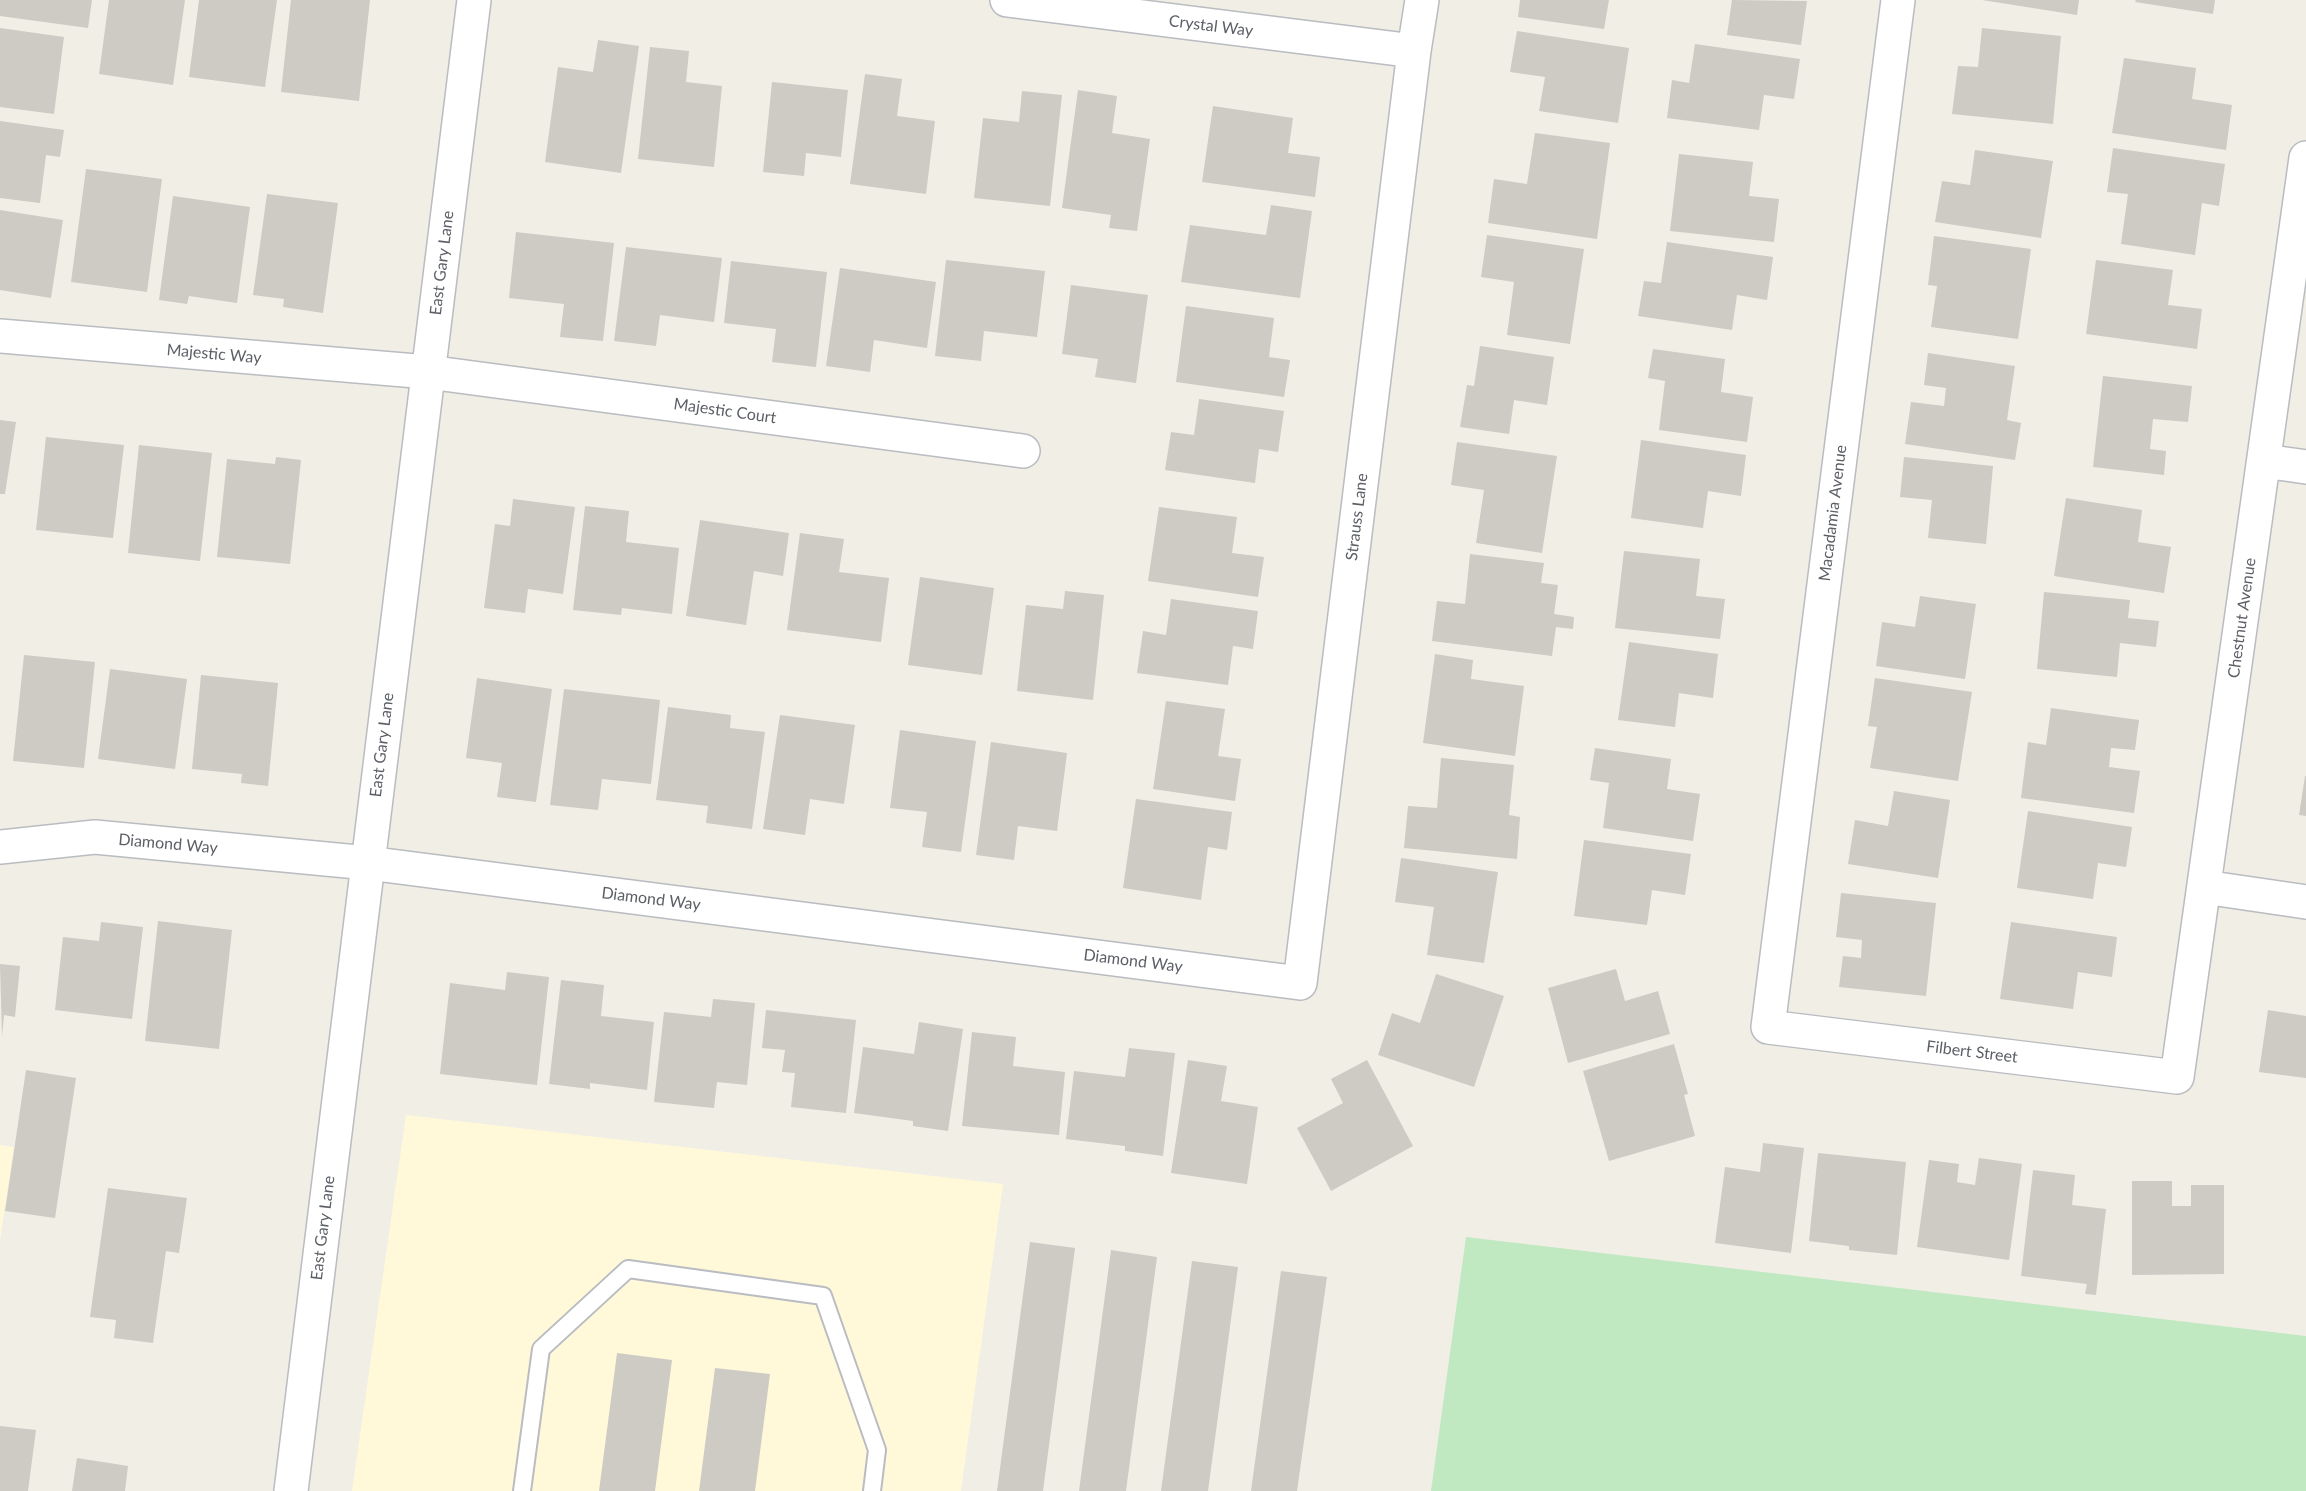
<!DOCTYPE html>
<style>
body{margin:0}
canvas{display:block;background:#f0eee5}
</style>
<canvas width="2306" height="1491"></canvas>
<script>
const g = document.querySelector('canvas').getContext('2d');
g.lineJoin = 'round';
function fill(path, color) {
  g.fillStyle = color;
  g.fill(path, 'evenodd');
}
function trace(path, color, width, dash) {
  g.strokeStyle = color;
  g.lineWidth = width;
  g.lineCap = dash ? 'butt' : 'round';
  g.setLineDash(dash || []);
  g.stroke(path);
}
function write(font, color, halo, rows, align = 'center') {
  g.font = font + ' Lato,sans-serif';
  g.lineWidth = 6;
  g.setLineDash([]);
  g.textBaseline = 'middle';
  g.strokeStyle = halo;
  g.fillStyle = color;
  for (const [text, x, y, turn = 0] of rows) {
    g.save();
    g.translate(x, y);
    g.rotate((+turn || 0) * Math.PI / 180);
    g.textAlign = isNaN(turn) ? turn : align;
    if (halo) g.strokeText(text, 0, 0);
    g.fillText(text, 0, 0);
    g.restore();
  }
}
fill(new Path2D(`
 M406,1115L1003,1184L961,1491H352Z
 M0,1145L14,1147L0,1240Z`), '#fff9da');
fill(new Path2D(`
 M1466,1237L2306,1336V1491H1431Z`), '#c0e9c2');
fill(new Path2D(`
 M0,0H92L88,28L0,16Z
 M109,0H185L173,85L99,74Z
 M199,0H277L265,87L189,77Z
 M291,0H370L359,101L281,92Z
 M1520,0H1609L1604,29L1518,17Z
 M1732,0L1807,1L1801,45L1727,35Z
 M1982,0H2079L2077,15Z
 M2136,0H2215L2213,14L2135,2Z
 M0,28L64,37L54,114L0,107Z
 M1982,28L2061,36L2053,124L1952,114L1958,66L1978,67Z
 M1517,31L1629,48L1618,123L1539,111L1545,77L1510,72Z
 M598,40L639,46L621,173L545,162L558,67L593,72Z
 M1695,44L1800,59L1794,99L1764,95L1759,130L1667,118L1672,80L1689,83Z
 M650,47L689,51L686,82L722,86L714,167L638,159Z
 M2124,58L2196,68L2192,99L2232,105L2226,150L2112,133Z
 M865,74L902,79L897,116L935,121L926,194L850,184Z
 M772,82L848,90L841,157L806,153L804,176L763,172Z
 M1078,90L1117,96L1112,133L1150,139L1137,231L1109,228L1111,215L1062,208Z
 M1022,91L1062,95L1050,206L974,198L983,118L1019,122Z
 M1213,106L1293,118L1288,153L1320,157L1315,197L1202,182Z
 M0,121L64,130L60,157L46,155L40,203L0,198Z
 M1535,133L1610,143L1597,239L1488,223L1494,179L1527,184Z
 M2113,148L2225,164L2219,206L2202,203L2195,255L2121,244L2128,194L2107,192Z
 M1975,150L2053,161L2041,238L1935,222L1942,181L1970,185Z
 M1679,154L1753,162L1749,196L1779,199L1774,242L1670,231Z
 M86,169L162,179L147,292L71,282Z
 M267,194L338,203L323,313L283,307L284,299L253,295Z
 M173,196L250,207L237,303L189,296L187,304L159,300Z
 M1271,205L1312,211L1300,298L1181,282L1190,225L1266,235Z
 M0,210L63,220L51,298L0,290Z
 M516,232L614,243L603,341L560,337L564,304L509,298Z
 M1487,235L1584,249L1570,344L1507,335L1514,282L1481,277Z
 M1934,236L2031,249L2018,339L1931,327L1937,286L1928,285Z
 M1667,242L1773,257L1767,300L1737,295L1732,330L1638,316L1644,281L1661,283Z
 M626,247L722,258L714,322L660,315L656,346L614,341Z
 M946,260L1045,271L1037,337L984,331L981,361L935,356Z
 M2096,260L2173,270L2168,305L2202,309L2197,349L2086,334Z
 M731,261L827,272L816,367L772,362L776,329L724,323Z
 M840,268L936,282L927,348L874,340L870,372L826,366Z
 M1071,285L1148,295L1136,383L1095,377L1098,359L1062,354Z
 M1186,306L1274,318L1269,357L1290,360L1284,397L1176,382Z
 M1480,346L1554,357L1547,405L1514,400L1509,434L1460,427L1467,385L1474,386Z
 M1653,349L1725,359L1721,392L1753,397L1747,442L1659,430L1665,381L1648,378Z
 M1928,353L2015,366L2007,420L2021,423L2015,460L1905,444L1911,402L1944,406L1946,388L1924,385Z
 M2103,376L2192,386L2188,422L2153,419L2150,449L2166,451L2164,475L2093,467Z
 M1199,399L1284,411L1278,452L1259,449L1255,483L1165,470L1171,432L1194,435Z
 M0,420L16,422L5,494H0Z
 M46,437L124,445L113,538L36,530Z
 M1641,440L1746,455L1741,496L1708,491L1703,528L1631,518Z
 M1457,442L1557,456L1542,553L1476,543L1484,490L1451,485Z
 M139,445L212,453L200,561L128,553Z
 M276,457L301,460L290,564L217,557L227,459L275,464Z
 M1904,457L1993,466L1986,544L1928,538L1932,500L1900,497Z
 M2066,498L2142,510L2138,542L2171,547L2164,593L2054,576Z
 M513,499L575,507L563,594L528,589L525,613L484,608L495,524L510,526Z
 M585,506L629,511L626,542L679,548L672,614L622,608L621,615L573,610Z
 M1159,507L1237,517L1232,553L1264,557L1258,597L1148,581Z
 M700,520L789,533L783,576L754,571L746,625L686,616Z
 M800,533L844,539L839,572L889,578L881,642L787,630Z
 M1624,551L1700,559L1696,596L1725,599L1720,639L1615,628Z
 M1470,554L1544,563L1541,583L1558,585L1554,614L1574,617L1573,629L1556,627L1552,656L1432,641L1437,601L1465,604Z
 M920,577L994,588L982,675L908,665Z
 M1065,591L1104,595L1093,700L1017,691L1026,605L1063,609Z
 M2044,592L2130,600L2128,618L2159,621L2156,647L2120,643L2117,677L2037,669Z
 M1920,596L1976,604L1965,679L1876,666L1882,622L1915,627Z
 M1171,599L1258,611L1253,649L1233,646L1228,685L1137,673L1143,631L1166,635Z
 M1629,642L1718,654L1713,698L1679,693L1675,727L1618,720Z
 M1435,654L1473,660L1471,679L1524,686L1515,756L1423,743Z
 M24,655L95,662L84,768L13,761Z
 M110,669L187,679L175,769L98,759Z
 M201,675L278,683L268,786L241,783L242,774L192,769Z
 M477,678L552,689L536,802L497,797L502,763L466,758Z
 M1875,678L1972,692L1958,781L1870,768L1877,727L1868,726Z
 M564,689L660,700L651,784L602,779L598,810L550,805Z
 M1166,701L1225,709L1218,756L1241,759L1235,801L1153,789Z
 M668,707L731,715L730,728L765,732L752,829L706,823L708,806L656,800Z
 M2051,708L2139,720L2135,750L2111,748L2109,767L2140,771L2134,813L2021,798L2028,742L2046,745Z
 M780,715L855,725L844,804L810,799L805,835L763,829Z
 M900,730L976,741L961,852L922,847L927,812L890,808Z
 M991,742L1067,753L1057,831L1018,826L1014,860L976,855Z
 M1595,748L1671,759L1667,789L1700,794L1693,841L1603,828L1609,783L1590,780Z
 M1441,758L1514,765L1509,815L1520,817L1517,859L1404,848L1408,806L1437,808Z
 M2305,776H2306V816L2299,815Z
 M1894,791L1950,800L1938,878L1848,864L1855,820L1888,826Z
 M1136,799L1232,812L1227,850L1208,847L1201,900L1123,888Z
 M2028,811L2132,827L2126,867L2098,863L2093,899L2017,888Z
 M1584,840L1691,854L1685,895L1652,890L1647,925L1574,916Z
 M1401,858L1498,872L1484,963L1427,955L1434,907L1395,902Z
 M1841,893L1936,903L1926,996L1839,987L1843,956L1861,958L1862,940L1836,937Z
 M158,921L232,930L219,1049L145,1041Z
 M101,922L143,927L132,1019L55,1010L63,937L99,941Z
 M2011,922L2117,937L2112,977L2078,972L2073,1009L2000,999Z
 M0,964L20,966L15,1017L4,1015L2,1037Z
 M1616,969L1625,1001L1658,991L1670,1034L1568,1063L1548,988Z
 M507,972L549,977L537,1085L440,1074L450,983L505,990Z
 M1436,974L1504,996L1474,1087L1378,1055L1392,1013L1420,1023Z
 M561,980L604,985L601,1016L654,1022L647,1090L590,1083V1089L549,1084Z
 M713,999L755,1003L747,1085L717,1082L714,1108L654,1102L664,1012L711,1017Z
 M766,1010L856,1020L846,1113L791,1107L795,1073L782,1072L785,1050L762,1048Z
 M2268,1010L2306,1016V1078L2259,1072Z
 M919,1022L963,1029L948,1131L913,1126V1121L854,1113L863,1047L914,1054Z
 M972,1032L1016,1037L1013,1066L1065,1072L1059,1135L962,1126Z
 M1674,1044L1688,1094L1684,1095L1695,1136L1609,1161L1583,1071Z
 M1129,1048L1175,1053L1163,1156L1125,1151V1146L1066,1139L1074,1071L1125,1077Z
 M1188,1060L1227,1066L1221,1101L1258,1107L1247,1184L1171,1173Z
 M1367,1060L1413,1146L1331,1191L1297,1128L1343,1103L1331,1079Z
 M26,1070L76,1078L55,1218L5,1211Z
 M1763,1143L1804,1148L1791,1253L1715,1243L1725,1167L1760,1172Z
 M1818,1153L1906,1162L1897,1255L1849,1250V1246L1809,1241Z
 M1979,1158L2022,1164L2009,1260L1917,1247L1929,1160L1959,1164L1957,1182L1975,1185Z
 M2033,1170L2075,1175L2072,1205L2106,1209L2096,1295L2085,1294L2087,1284L2021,1276Z
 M2132,1181H2172V1206H2191V1185H2224V1274L2132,1275Z
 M108,1188L187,1198L179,1253L166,1251L153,1343L114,1338L116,1320L90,1317Z
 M1030,1242L1075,1248L1043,1491H997Z
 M1111,1250L1157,1257L1126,1491H1079Z
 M1192,1261L1238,1267L1208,1491H1161Z
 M1281,1271L1327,1277L1297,1491H1251Z
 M617,1353L672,1360L655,1491H599Z
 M715,1368L770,1374L755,1491H699Z
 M0,1426L36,1430L28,1491H0Z
 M77,1458L128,1466L125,1491H72Z`), '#cdcbc4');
const service = new Path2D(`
 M522,1491L541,1349L628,1269L823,1296L877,1450L872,1491`);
const minor = new Path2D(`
 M1007,0L1414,51
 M1898,0L1768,1027L2177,1077L2306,158
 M0,336L428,372L1023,451
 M2264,461L2306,467
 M0,847L95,837L368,863L1300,983L1414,51L1422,0
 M2204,887L2306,902
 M291,1491L474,0`);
trace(service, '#b9bcc1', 20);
trace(minor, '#b9bcc1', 36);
trace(service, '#fff', 16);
trace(minor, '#fff', 33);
write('16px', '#5c6066', '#fff', [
 ["Crystal Way",1211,26,7],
 ["East Gary Lane",442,263,-83],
 ["Majestic Way",214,354,5],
 ["Majestic Court",725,411,8],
 ["Macadamia Avenue",1833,513,-83],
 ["Strauss Lane",1357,517,-83],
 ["Chestnut Avenue",2242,618,-82],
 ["East Gary Lane",382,745,-83],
 ["Diamond Way",168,844,5],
 ["Diamond Way",651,899,7],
 ["Diamond Way",1133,961,7],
 ["Filbert Street",1972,1052,7],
 ["East Gary Lane",323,1228,-83]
]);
</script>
